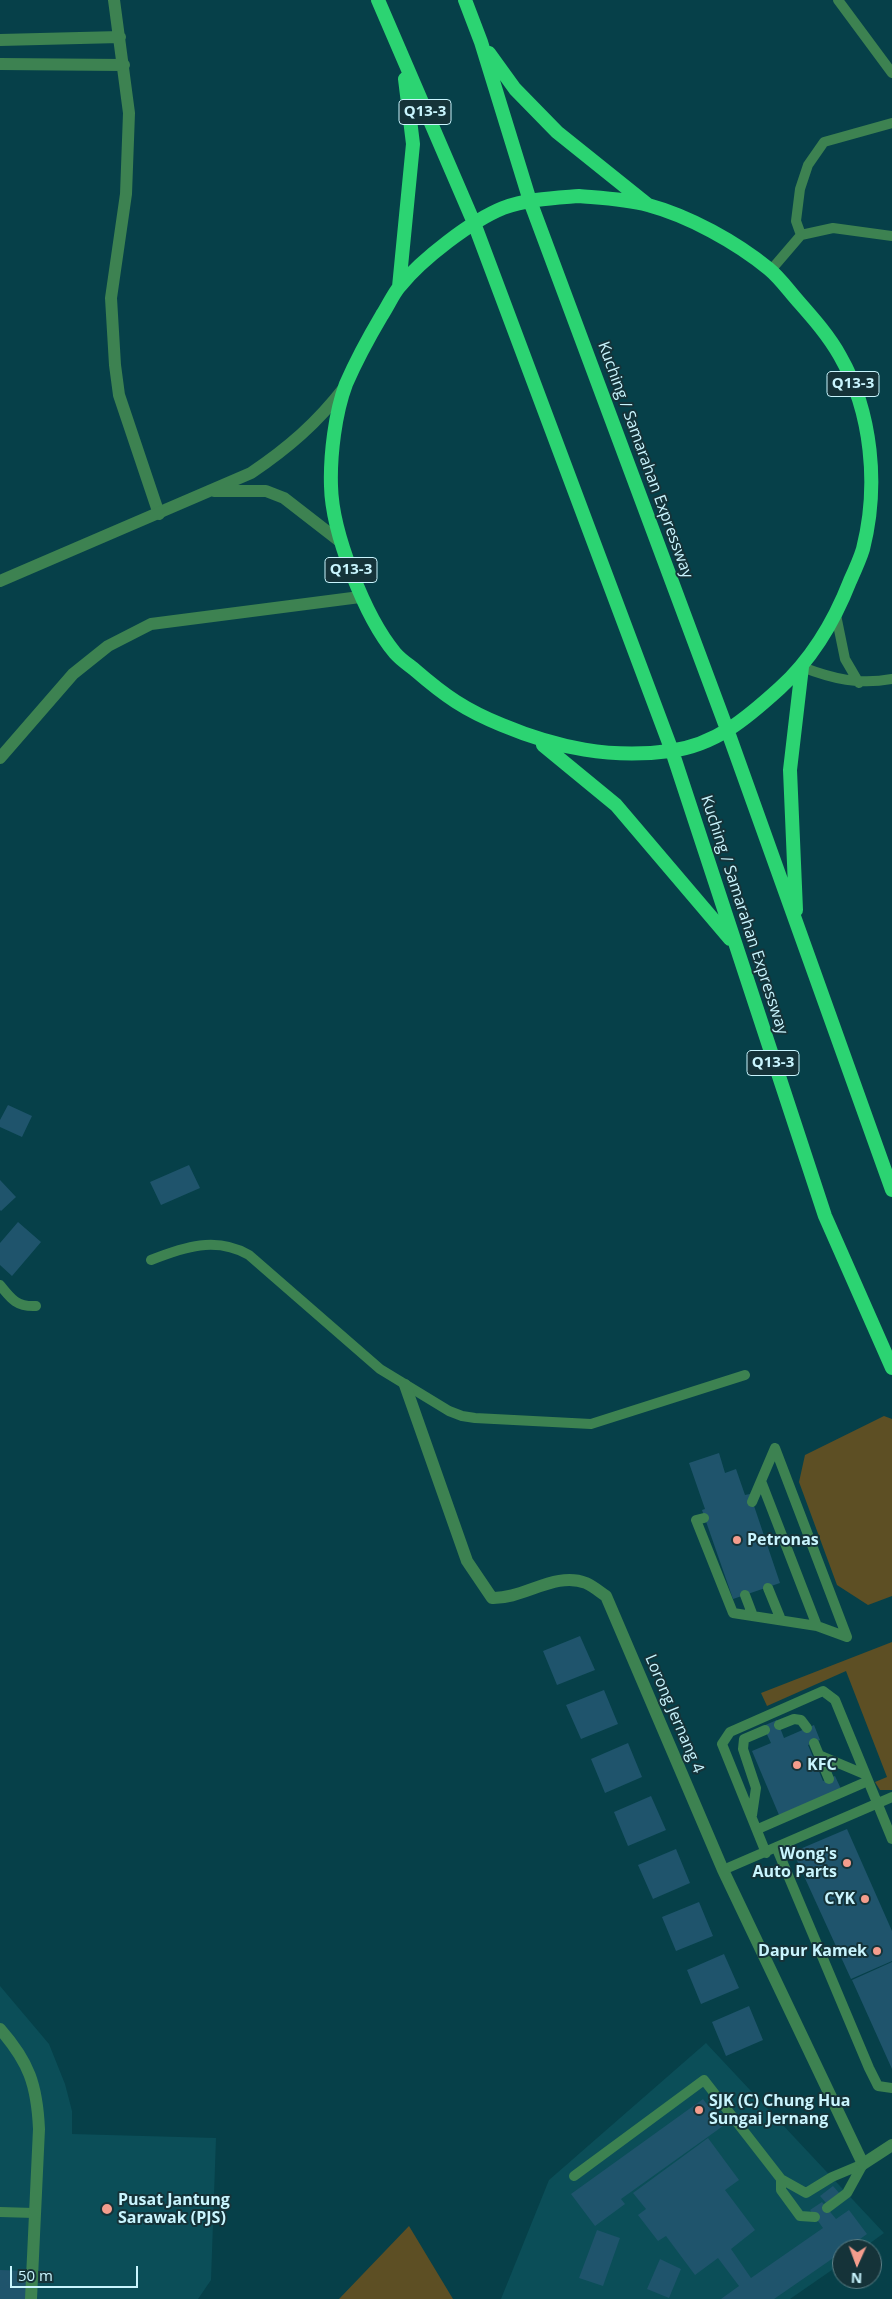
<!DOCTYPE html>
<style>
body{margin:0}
#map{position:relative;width:892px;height:2299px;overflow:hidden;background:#064049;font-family:"Open Sans",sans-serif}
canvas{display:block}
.north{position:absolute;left:832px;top:2239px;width:50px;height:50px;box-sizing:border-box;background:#153339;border:1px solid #5d8188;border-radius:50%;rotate:182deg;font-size:14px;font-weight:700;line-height:20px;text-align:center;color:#c9f5fe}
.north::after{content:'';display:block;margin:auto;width:18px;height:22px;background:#f49d8d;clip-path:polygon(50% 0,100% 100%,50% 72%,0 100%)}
.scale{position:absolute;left:10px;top:2266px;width:128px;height:22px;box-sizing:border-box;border:2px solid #c9f5fe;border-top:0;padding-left:6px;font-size:15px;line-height:18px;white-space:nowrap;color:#c9f5fe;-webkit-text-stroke:4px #153339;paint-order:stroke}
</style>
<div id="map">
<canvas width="892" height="2299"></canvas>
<div class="north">N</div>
<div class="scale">50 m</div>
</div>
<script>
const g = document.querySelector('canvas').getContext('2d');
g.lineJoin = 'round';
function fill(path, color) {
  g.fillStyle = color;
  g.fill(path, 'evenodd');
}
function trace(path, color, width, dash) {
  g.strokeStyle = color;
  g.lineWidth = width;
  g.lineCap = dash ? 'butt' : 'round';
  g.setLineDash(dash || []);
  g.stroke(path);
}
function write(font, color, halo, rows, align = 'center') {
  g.font = font + ' "Open Sans",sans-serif';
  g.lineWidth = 4;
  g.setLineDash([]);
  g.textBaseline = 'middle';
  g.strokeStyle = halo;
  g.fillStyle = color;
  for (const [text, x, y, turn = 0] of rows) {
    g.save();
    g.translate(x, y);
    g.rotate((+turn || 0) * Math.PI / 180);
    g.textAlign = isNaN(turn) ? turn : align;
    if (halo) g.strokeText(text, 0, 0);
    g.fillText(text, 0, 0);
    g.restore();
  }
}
fill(new Path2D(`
 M0,1986L49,2044L65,2084L72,2111V2134L216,2138L211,2280L198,2299H0Z
 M706,2043L884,2233L862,2249H842V2263L790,2299H501L549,2180Z`), '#0b4e58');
fill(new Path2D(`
 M884,1416L892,1419V1596L868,1605L837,1585L799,1482L805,1455Z
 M892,1642V1790H880L875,1782L887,1777L846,1671L767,1706L761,1693Z
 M409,2226L453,2299H339Z`), '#5d4f24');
fill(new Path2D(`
 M8,1105L32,1116L22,1137L0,1127V1120Z
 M189,1165L200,1188L161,1205L150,1182Z
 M0,1180L16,1197L1,1211L0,1210Z
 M18,1222L41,1242L12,1276L0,1265V1243Z
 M719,1453L725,1473L736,1469L745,1495L750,1494L780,1583L733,1599L702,1510L705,1509L689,1463Z
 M580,1636L595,1670L557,1685L543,1651Z
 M604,1690L618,1724L581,1739L566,1705Z
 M777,1720L784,1738L814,1725L820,1740L808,1745L823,1781L835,1776L841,1789L779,1815L752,1751L771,1743L763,1726Z
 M628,1743L642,1777L605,1793L591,1759Z
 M651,1796L666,1830L628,1846L614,1812Z
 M847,1829L892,1931V1961L851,1979L793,1852Z
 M676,1849L690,1883L653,1899L638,1865Z
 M699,1902L713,1936L676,1951L662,1917Z
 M724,1954L739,1988L701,2004L687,1970Z
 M892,1962V2069L852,1980Z
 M749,2006L763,2040L726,2056L712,2022Z
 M703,2099L723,2126L621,2199L625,2204L595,2226L571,2194Z
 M708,2138L739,2180L725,2190L755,2230L731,2249L751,2278L823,2228L810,2210L822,2202L836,2219L849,2210L867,2234L846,2249H842V2252L774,2299H721L739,2286L718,2258L695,2275L666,2236L658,2241L638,2215L646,2209L633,2193Z
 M833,2186L840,2194L827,2204L820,2196Z
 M597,2230L620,2238L603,2286L579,2278Z
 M660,2259L681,2269L669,2298L647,2289Z
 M0,2270L28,2271L27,2299H0Z`), '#1f546c');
trace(new Path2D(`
 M838,0L892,73
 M801,235L796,221L800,189L808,165L824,142L892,123
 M771,270L801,235L833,228L892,236
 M836,615L845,659L859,683
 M802,667C833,679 859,685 892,679
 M151,1260C184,1247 216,1236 249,1255L380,1369L449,1411L462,1416L475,1418L591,1424L745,1375
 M0,1285C11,1299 17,1307 36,1306
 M775,1448L847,1637
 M761,1481L817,1626
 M752,1502L775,1448
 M704,1518L696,1520L733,1613L817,1626L847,1637
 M768,1588L781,1620
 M745,1595L753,1616
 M779,1725L794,1719L801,1720L807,1728
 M814,1743L829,1779
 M819,1755L864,1774
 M752,1815L756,1788L743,1749L744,1739L765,1730
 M758,1829L868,1781
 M777,1849L869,2068L878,2086L892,2088
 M766,1853L722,1744L730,1732L823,1691L835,1700L892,1839
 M723,1870L892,1797
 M574,2176L704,2080L781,2179L806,2193L832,2177L863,2164
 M781,2179V2190L800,2216L815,2217
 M827,2208L847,2193L863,2164
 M0,2212L34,2213`), '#3d8251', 10);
trace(new Path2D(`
 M114,0L129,113L126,194L111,298L115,365L119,395L159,514
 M0,40L120,37
 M0,64L124,65
 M0,758L73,674L108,646L151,624L360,597
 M405,1385L467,1561L492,1598C524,1599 555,1571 586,1583C593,1586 600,1592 606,1596L723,1870L863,2164L892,2145
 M0,2029C29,2062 37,2085 39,2129L31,2299`), '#3d8251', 12);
trace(new Path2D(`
 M214,491H266L284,498L342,543
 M0,581L251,473C288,448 317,423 344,388`), '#3d8251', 12);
trace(new Path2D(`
 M378,0L474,223L672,751L825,1216L892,1368
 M465,0L481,42L530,201L728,732L892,1190
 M489,53L515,89L557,132L648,205
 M579,196C602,198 626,199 648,205C689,216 736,242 769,269C780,278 789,291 798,301C813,318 829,336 840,356C872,412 879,486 863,549C860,559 855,570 850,581C834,622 813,658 780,688C747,718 716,745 670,751C611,759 557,748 502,725C465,710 445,696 415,670C409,665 401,660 395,653C365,617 332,533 331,486C330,456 335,413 346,384C356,361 369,337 382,315C388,306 393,294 400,286C422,259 471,221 503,208C527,199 554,198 579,196Z
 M399,287L413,144L405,79
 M543,745L616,805L730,939
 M796,910L790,770L802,667`), '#2cd472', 14);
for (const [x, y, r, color] of [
 [737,1540,5,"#f49d8d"],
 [797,1765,5,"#f49d8d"],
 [847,1863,5,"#f49d8d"],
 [865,1899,5,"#f49d8d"],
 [877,1951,5,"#f49d8d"],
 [699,2110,5,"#f49d8d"],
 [107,2209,6,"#f49d8d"]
]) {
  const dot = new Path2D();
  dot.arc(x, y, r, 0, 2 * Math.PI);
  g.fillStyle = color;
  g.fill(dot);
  trace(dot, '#153339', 2);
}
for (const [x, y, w] of [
 [425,112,52],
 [853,384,52],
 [351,570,52],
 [773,1063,52]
]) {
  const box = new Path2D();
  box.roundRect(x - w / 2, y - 12.5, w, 25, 4);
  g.fillStyle = '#153339';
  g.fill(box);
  trace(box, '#c9f5fe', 1);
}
write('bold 15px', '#c9f5fe', null, [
 ["Q13-3",425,112],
 ["Q13-3",853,384],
 ["Q13-3",351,570],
 ["Q13-3",773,1063]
]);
write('16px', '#c9f5fe', '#153339', [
 ["Kuching / Samarahan Expressway",645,460,70],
 ["Kuching / Samarahan Expressway",744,915,72],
 ["Lorong Jernang 4",674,1714,67]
]);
write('bold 16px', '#c9f5fe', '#153339', [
 ["Petronas",747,1540],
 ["KFC",807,1765],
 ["Wong's",837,1854,"right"],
 ["Auto Parts",837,1872,"right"],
 ["CYK",855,1899,"right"],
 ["Dapur Kamek",867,1951,"right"],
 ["SJK (C) Chung Hua",709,2101],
 ["Sungai Jernang",709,2119],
 ["Pusat Jantung",118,2200],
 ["Sarawak (PJS)",118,2218]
], 'left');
</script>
